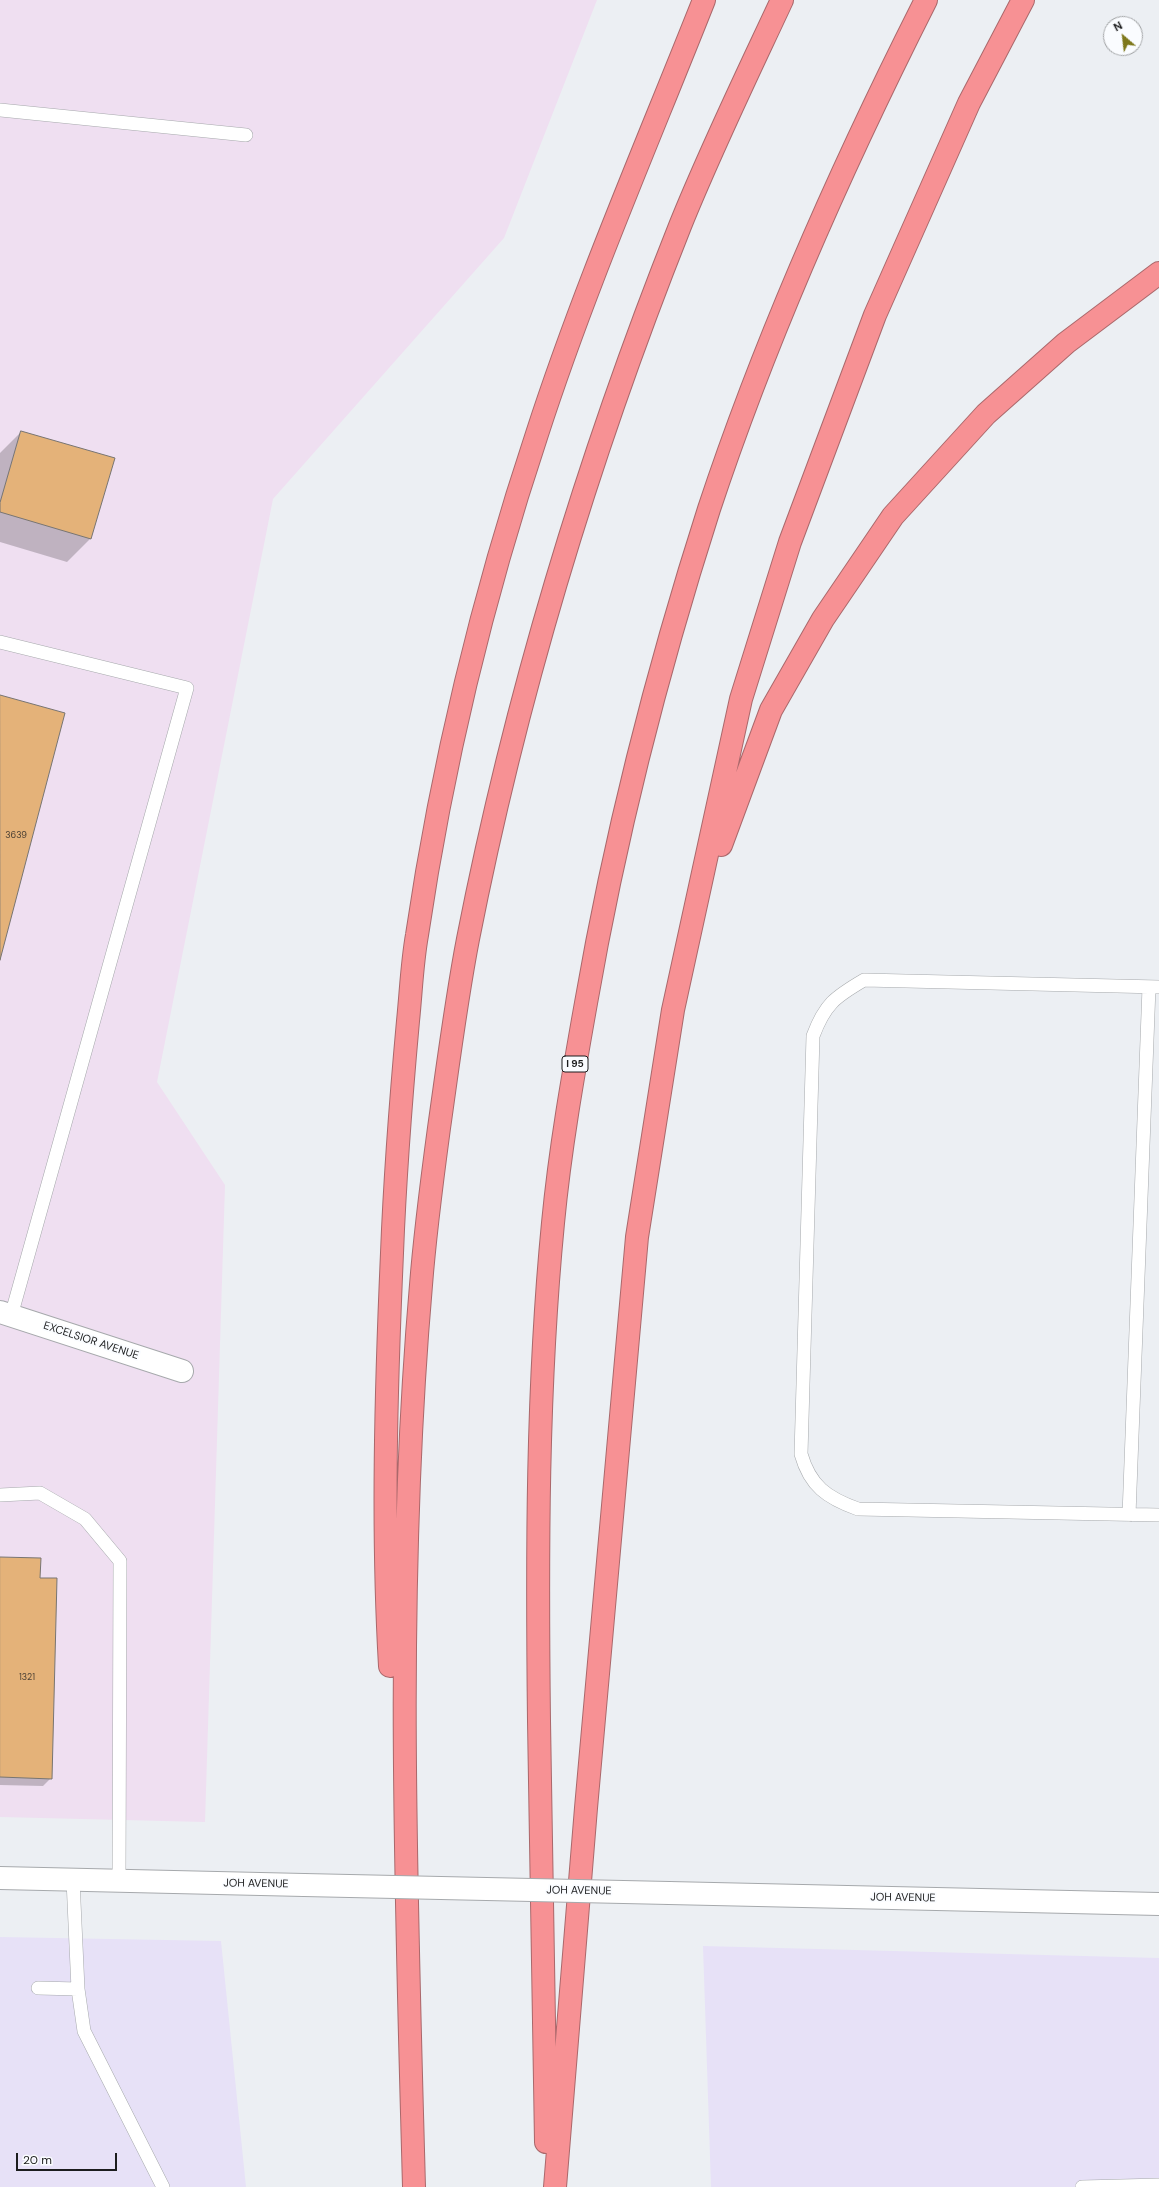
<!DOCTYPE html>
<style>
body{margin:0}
#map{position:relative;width:1159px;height:2187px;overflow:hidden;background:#eceff3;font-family:"DM Sans",sans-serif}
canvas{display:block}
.north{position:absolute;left:1103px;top:16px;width:40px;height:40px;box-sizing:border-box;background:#fafcff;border:1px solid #a1a3a5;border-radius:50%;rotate:332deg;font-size:11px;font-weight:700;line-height:16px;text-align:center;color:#1c1d1e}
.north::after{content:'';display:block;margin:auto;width:14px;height:18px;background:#7e781c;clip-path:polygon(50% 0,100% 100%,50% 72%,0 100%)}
.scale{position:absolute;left:16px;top:2153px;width:101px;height:18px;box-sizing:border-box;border:2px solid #1c1d1e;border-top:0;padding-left:5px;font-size:12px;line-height:14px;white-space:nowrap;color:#1c1d1e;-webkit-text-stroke:3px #fafcff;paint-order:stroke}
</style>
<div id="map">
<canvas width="1159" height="2187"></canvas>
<div class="north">N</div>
<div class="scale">20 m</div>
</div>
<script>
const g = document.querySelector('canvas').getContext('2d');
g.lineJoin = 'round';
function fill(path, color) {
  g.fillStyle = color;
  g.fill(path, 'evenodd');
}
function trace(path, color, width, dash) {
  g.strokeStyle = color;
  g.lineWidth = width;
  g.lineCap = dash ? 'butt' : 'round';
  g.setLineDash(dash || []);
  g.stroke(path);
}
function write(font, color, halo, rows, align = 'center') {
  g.font = font + ' "DM Sans",sans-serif';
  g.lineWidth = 3.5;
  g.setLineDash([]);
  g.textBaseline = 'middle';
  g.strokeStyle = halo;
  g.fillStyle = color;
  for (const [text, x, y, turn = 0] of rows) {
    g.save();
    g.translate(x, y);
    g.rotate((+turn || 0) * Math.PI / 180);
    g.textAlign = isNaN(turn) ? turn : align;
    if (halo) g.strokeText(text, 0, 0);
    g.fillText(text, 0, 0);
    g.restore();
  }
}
fill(new Path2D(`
 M0,1937L221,1941L246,2187H0Z
 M703,1946L1159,1958V2187H711Z`), '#e7e1f7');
fill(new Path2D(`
 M0,0H597L504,238L273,499L157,1082L225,1185L205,1822L0,1817Z`), '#efdff1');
fill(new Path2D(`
 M21,432L91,538L67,562L0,542V453Z
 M0,1558L39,1579L51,1778L43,1786L0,1785Z`), '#0003');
const building = new Path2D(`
 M21,431L115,458L91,539L0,512V503Z
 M0,695L65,713L0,960Z
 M0,1557L41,1558L40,1578H57L52,1779L0,1777Z`);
fill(building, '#e4b279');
trace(building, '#787572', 1);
const lane = new Path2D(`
 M0,110L246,135
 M0,642L187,688L11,1316
 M1159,987L864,980C835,997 825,1004 813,1036L801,1454C810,1486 827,1498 858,1509L1159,1515
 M0,1495L40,1493L85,1519L120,1561L119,1881
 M1129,1515L1149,987
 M73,1880L78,1989L84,2031L163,2187
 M38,1988L78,1989
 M1082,2187L1159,2185`);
const street = new Path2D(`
 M0,1312L182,1371`);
const secondary = new Path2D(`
 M0,1878L304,1885
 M669,1893L1159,1904`);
const highway = new Path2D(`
 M721,845L771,710L823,619L893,516L986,414L1066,343L1159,273
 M390,1666C382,1530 386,1389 392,1253C395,1175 401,1098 408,1021C411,992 412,963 417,935C442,766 483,596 537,434C585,286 647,144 704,0
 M546,2142C543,2001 541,1861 539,1721C537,1555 537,1388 553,1223C560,1149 573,1076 586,1003C615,836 657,671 709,509C767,334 843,164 926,0
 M414,2187C406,1886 395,1585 421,1285C425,1233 432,1180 439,1128C448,1065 456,1001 468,939C516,695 588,457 680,226C711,149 747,75 782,0
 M555,2187L586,1808L637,1237L673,1010L741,699L790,542L875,315L969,103L1023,0`);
trace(lane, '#a6a9ac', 14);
trace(street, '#a6a9ac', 24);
trace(secondary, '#a6a9ac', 24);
trace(highway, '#aa686b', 24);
trace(lane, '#fff', 13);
trace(street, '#fff', 22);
trace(secondary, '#fff', 22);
trace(highway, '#f79194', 22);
const secondaryBridge = new Path2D(`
 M304,1885L669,1893`);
trace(secondaryBridge, '#a6a9ac', 24, []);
trace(secondaryBridge, '#fff', 22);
write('9px', '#4e4235', null, [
 ["3639",16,836],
 ["1321",27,1678]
]);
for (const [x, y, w] of [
 [575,1064,26]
]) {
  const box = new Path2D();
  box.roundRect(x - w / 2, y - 8, w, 16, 3);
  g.fillStyle = '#fafcff';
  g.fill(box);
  trace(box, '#1c1d1e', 1);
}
write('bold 10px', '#1c1d1e', null, [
 ["I 95",575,1064]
]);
write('11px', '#1c1d1e', '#fafcff', [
 ["EXCELSIOR AVENUE",91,1341,18],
 ["JOH AVENUE",256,1884,1],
 ["JOH AVENUE",579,1891,1],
 ["JOH AVENUE",903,1898,1]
]);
</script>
